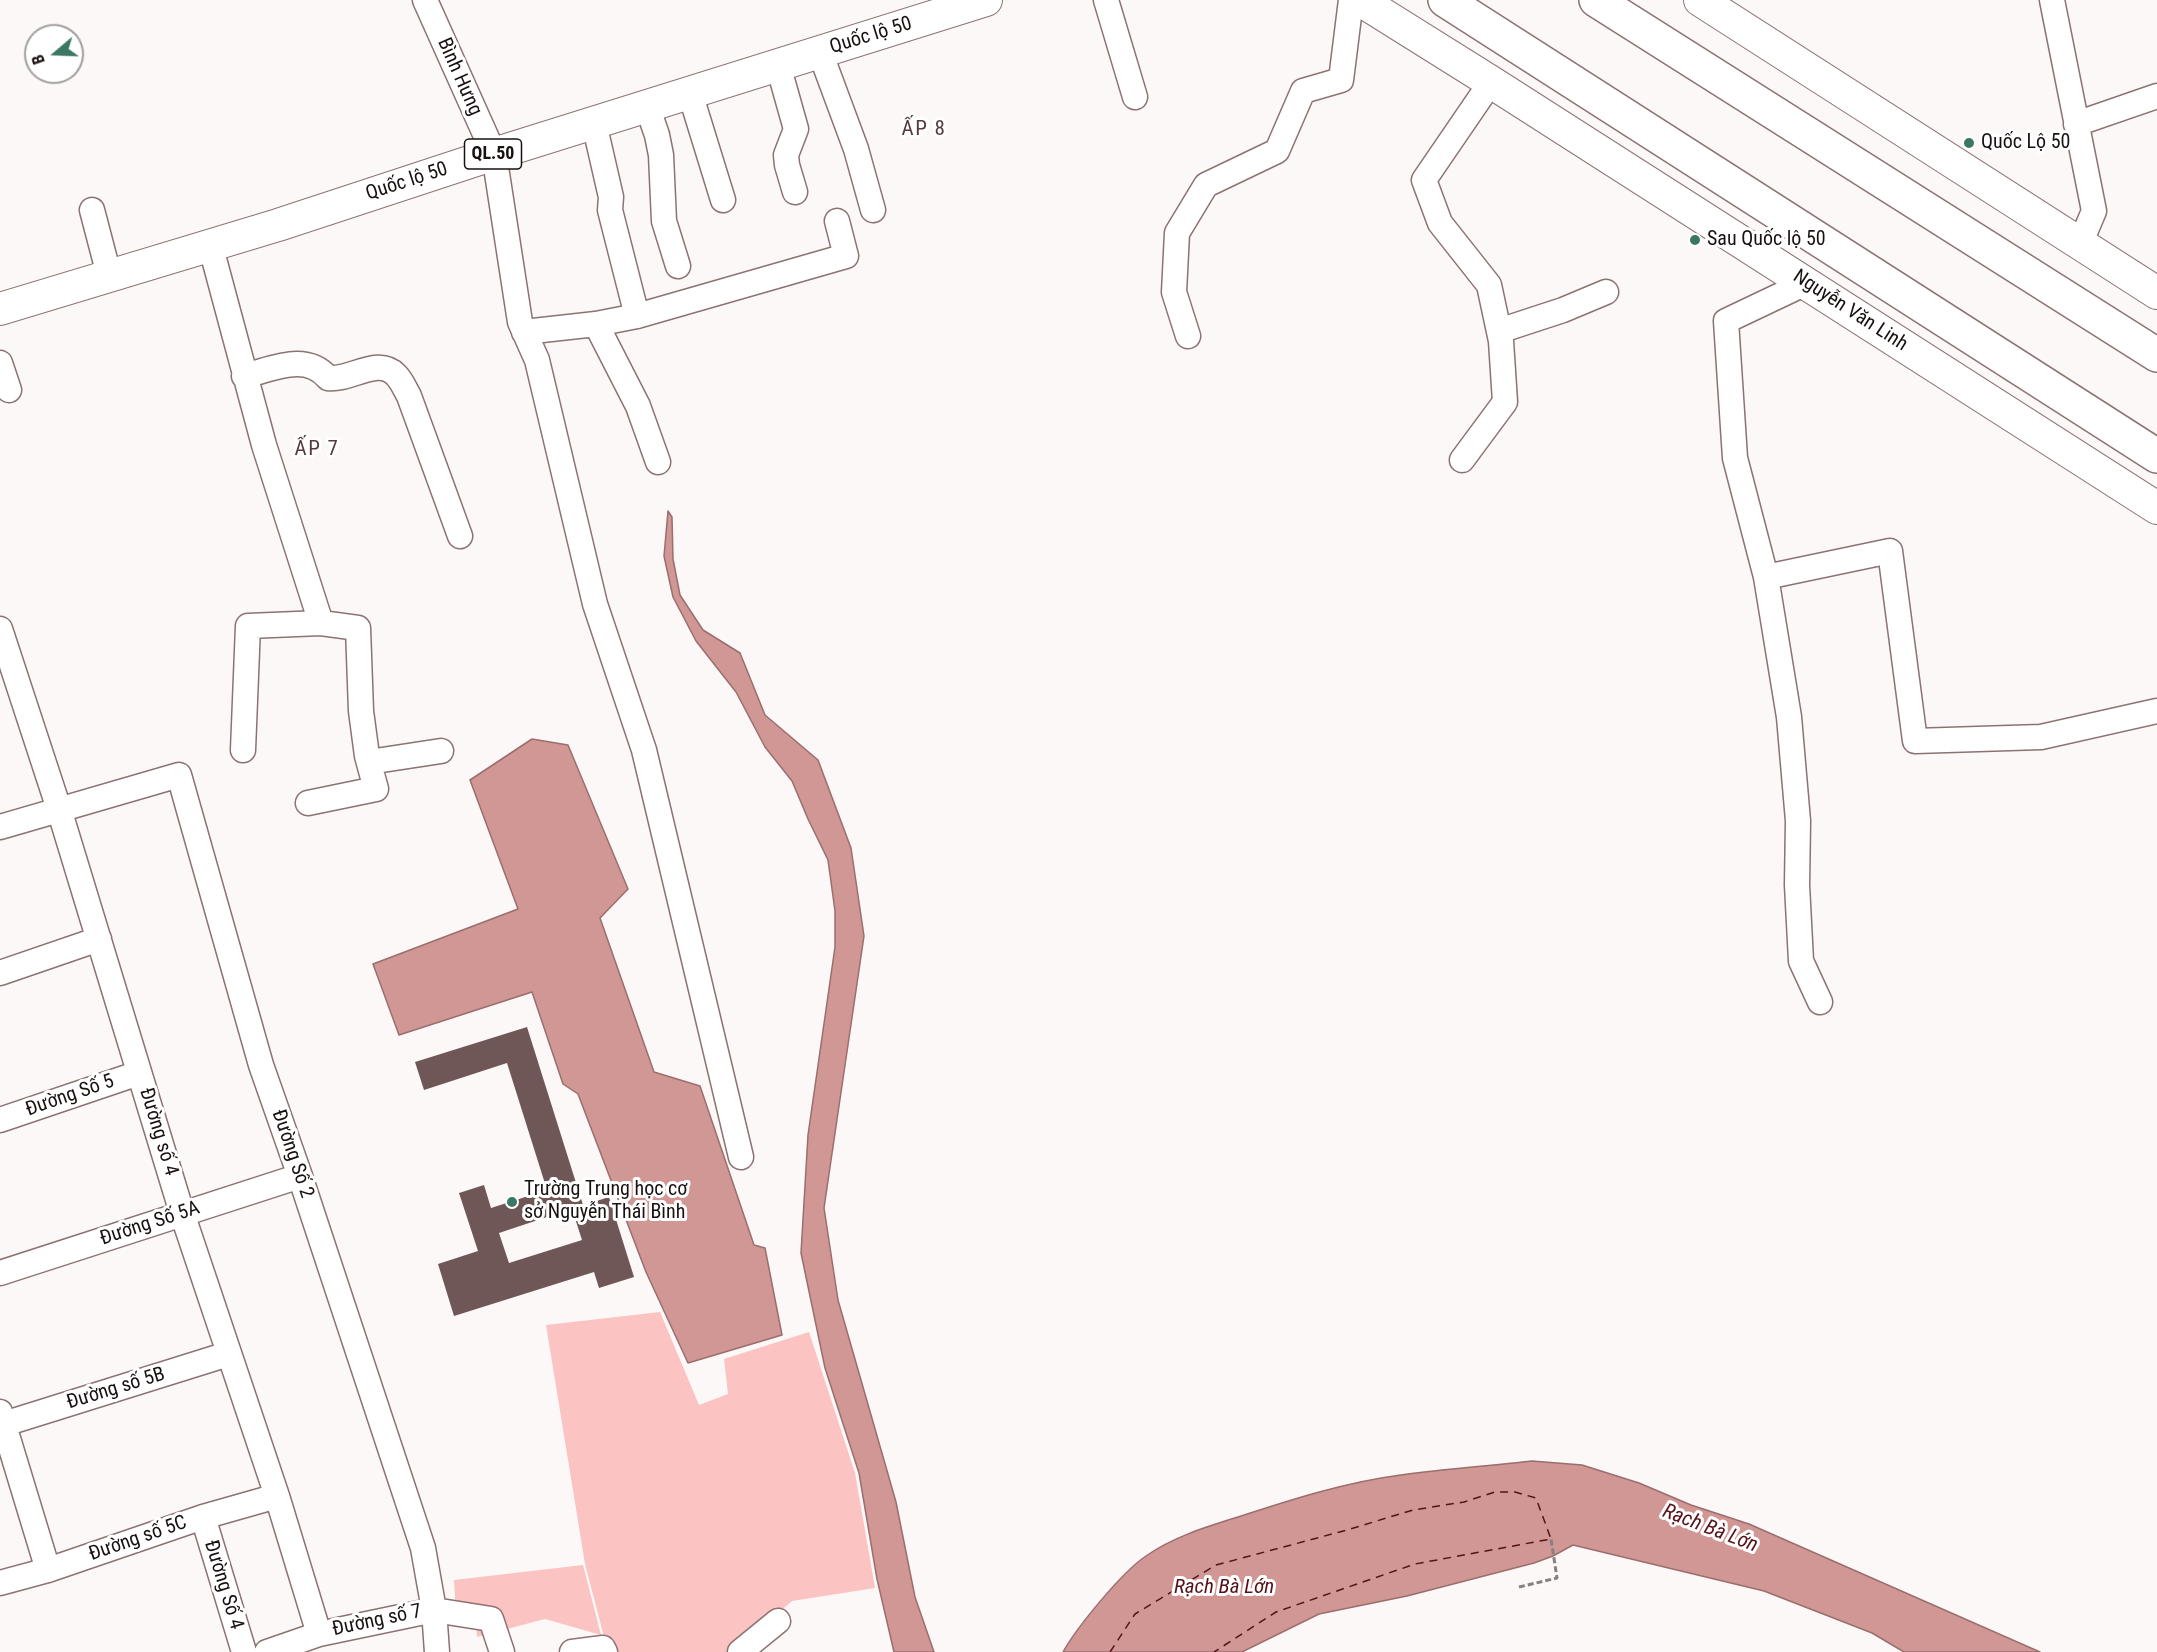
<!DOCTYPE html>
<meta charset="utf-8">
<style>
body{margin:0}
#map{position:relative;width:2157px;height:1652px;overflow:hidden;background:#fdf8f8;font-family:"Roboto Condensed",sans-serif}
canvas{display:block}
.north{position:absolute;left:24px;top:24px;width:60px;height:60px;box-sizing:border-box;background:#fff;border:2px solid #a39f9f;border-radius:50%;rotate:251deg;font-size:16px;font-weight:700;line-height:24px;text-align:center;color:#191010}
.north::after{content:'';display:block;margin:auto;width:21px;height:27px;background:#3b7863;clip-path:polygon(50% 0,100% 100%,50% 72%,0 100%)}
</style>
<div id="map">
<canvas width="2157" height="1652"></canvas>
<div class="north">B</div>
</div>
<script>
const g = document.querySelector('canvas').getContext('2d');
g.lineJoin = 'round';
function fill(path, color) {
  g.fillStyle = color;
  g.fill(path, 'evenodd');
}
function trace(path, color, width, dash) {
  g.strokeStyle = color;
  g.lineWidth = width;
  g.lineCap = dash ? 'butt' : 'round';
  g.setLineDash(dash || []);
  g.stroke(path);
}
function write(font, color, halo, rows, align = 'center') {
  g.font = font + ' "Roboto Condensed",sans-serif';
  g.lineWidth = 6;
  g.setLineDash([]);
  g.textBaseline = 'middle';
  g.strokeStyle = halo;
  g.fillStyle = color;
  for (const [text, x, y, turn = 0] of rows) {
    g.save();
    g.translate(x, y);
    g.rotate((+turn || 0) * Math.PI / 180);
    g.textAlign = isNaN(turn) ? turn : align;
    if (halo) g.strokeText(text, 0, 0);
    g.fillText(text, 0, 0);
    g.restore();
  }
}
fill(new Path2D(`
 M660,1312L699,1405L728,1394L724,1359L809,1332L855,1473L875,1588L792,1601L733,1652H608L585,1564L546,1325Z
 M583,1565L601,1635L545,1619L477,1637L476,1622L456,1616L454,1580Z`), '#fbc3c1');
const water = new Path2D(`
 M668,511L672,517L673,559L680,595L703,630L740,653L765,715L818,760L851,848L864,936L824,1208L838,1300L896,1502L915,1597L934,1652H894L877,1579L859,1473L825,1368L801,1253L808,1135L835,947V911L828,860L808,819L792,781L765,747L736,692L696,641L673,597L664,556Z
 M532,739L568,745L628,889L600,918L654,1072L700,1086L754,1245L765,1248L782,1335L688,1363L646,1272L578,1094L563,1084L532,992L399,1035L373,964L518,909L470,780Z
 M1532,1461L1582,1465L1639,1483L1691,1505L1749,1524L2040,1652H1904L1872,1633L1764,1591L1573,1545L1553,1556L1534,1563L1407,1596L1319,1614L1242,1652H1063C1077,1627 1122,1572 1146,1556C1173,1537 1206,1527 1238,1517C1290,1500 1346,1482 1401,1475C1444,1469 1488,1466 1532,1461Z`);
fill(water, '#d19795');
trace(water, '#9a6e6d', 1.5);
trace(new Path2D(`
 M1110,1652L1135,1614L1216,1565L1347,1530L1413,1510L1464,1502L1495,1492H1515L1536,1498L1551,1539L1415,1564L1276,1612L1214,1652`), '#561217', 1.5, [8, 6]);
fill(new Path2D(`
 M527,1027L583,1205L499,1233L509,1263L582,1240L572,1209L609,1197L634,1277L599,1288L594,1272L454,1316L438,1264L478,1251L459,1193L484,1185L491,1208L547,1190L507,1063L424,1090L415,1062Z`), '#6e5756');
const minor = new Path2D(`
 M425,0L494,154L520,322L537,360L595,604L644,750L741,1157
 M1106,0L1135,97
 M2052,0L2094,211L2080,244
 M820,52L856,149L873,210
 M778,65L796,129L786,155L787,165L795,192
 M690,93L723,200
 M647,106L657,135L661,155L664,221L678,266
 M594,123L611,197L610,210L637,316
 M2076,124L2157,96
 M92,210L109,275
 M210,244L264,445L321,623
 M1806,283L1726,321L1735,458L1766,577L1789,717L1798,821L1797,885L1801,961L1820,1002
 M596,324L638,406L658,462
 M1499,331L1563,310L1606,292
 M524,332L596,324L637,316L846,256L837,221
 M1188,336L1174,292L1177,233L1206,185L1277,151L1303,91L1341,80L1351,0
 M0,363L9,390
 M244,376C273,369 306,352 328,378C350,381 378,356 396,375C402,381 405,389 409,396L460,536
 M1462,460L1505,402L1501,341L1489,285L1440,223L1424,180L1491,82
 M1766,577L1890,551L1915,741L2041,737L2157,711
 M0,629L59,809L182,1213L277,1496L319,1634
 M243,750L248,626L321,623L358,628L361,711L367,756L376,789L308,803
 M369,762L441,751
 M0,827L179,775L261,1065L300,1176L423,1548L434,1610L437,1652
 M0,973L99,939
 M0,1120L139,1073
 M0,1273L300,1176
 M0,1412L48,1570
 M4,1424L228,1354
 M203,1517L244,1652
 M0,1583L48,1570L203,1517L277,1496
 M267,1652L319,1634L434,1610L491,1619L502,1652
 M572,1652L603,1648L605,1652
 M740,1652L778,1621`);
const major = new Path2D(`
 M1360,0L1491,82L2157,508
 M1700,0L2157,293
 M0,309L278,225L494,154L986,0`);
const highway = new Path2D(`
 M1445,0L2157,456
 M1596,0L2157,355`);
trace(minor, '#8b7372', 27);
trace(major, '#8b7372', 34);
trace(highway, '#8b7372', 36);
trace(new Path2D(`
 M1519,1587L1557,1578L1551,1539`), '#878080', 3, [6, 3]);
trace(minor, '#fff', 24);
trace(major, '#fff', 32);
trace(highway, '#fff', 33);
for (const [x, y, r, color] of [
 [1969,143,6,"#3b7863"],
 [1695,240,6,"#3b7863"],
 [512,1202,6,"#3b7863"]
]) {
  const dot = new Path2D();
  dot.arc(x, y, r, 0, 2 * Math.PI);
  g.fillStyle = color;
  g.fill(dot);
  trace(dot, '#fff', 2);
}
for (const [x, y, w] of [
 [493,154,57]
]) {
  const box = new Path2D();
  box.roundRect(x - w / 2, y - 15, w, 30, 4.5);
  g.fillStyle = '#fff';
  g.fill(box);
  trace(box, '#191010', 1.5);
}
write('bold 18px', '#191010', null, [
 ["QL.50",493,154]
]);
write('20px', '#191010', '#fff', [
 ["Quốc lộ 50",871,36,-17],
 ["Bình Hưng",459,77,66],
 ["Quốc lộ 50",407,182,-18],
 ["Nguyễn Văn Linh",1850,311,33],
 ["Đường Số 5",70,1096,-19],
 ["Đường số 4",158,1132,73],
 ["Đường Số 2",292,1154,71],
 ["Đường Số 5A",150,1224,-18],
 ["Đường số 5B",116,1389,-17],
 ["Đường số 5C",138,1539,-19],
 ["Đường Số 4",223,1585,73],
 ["Đường số 7",377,1621,-12]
]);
write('20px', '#191010', '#fff', [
 ["Quốc Lộ 50",1981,143],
 ["Sau Quốc lộ 50",1707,240],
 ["Trường Trung học cơ",524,1190],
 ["sở Nguyễn Thái Bình",524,1213]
], 'left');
g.letterSpacing = '1.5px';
write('21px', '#533d3c', '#fff', [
 ["ẤP 8",924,130],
 ["ẤP 7",317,450]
]);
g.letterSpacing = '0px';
write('italic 21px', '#561217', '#fff', [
 ["Rạch Bà Lớn",1710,1529,21],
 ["Rạch Bà Lớn",1224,1588]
]);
</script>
